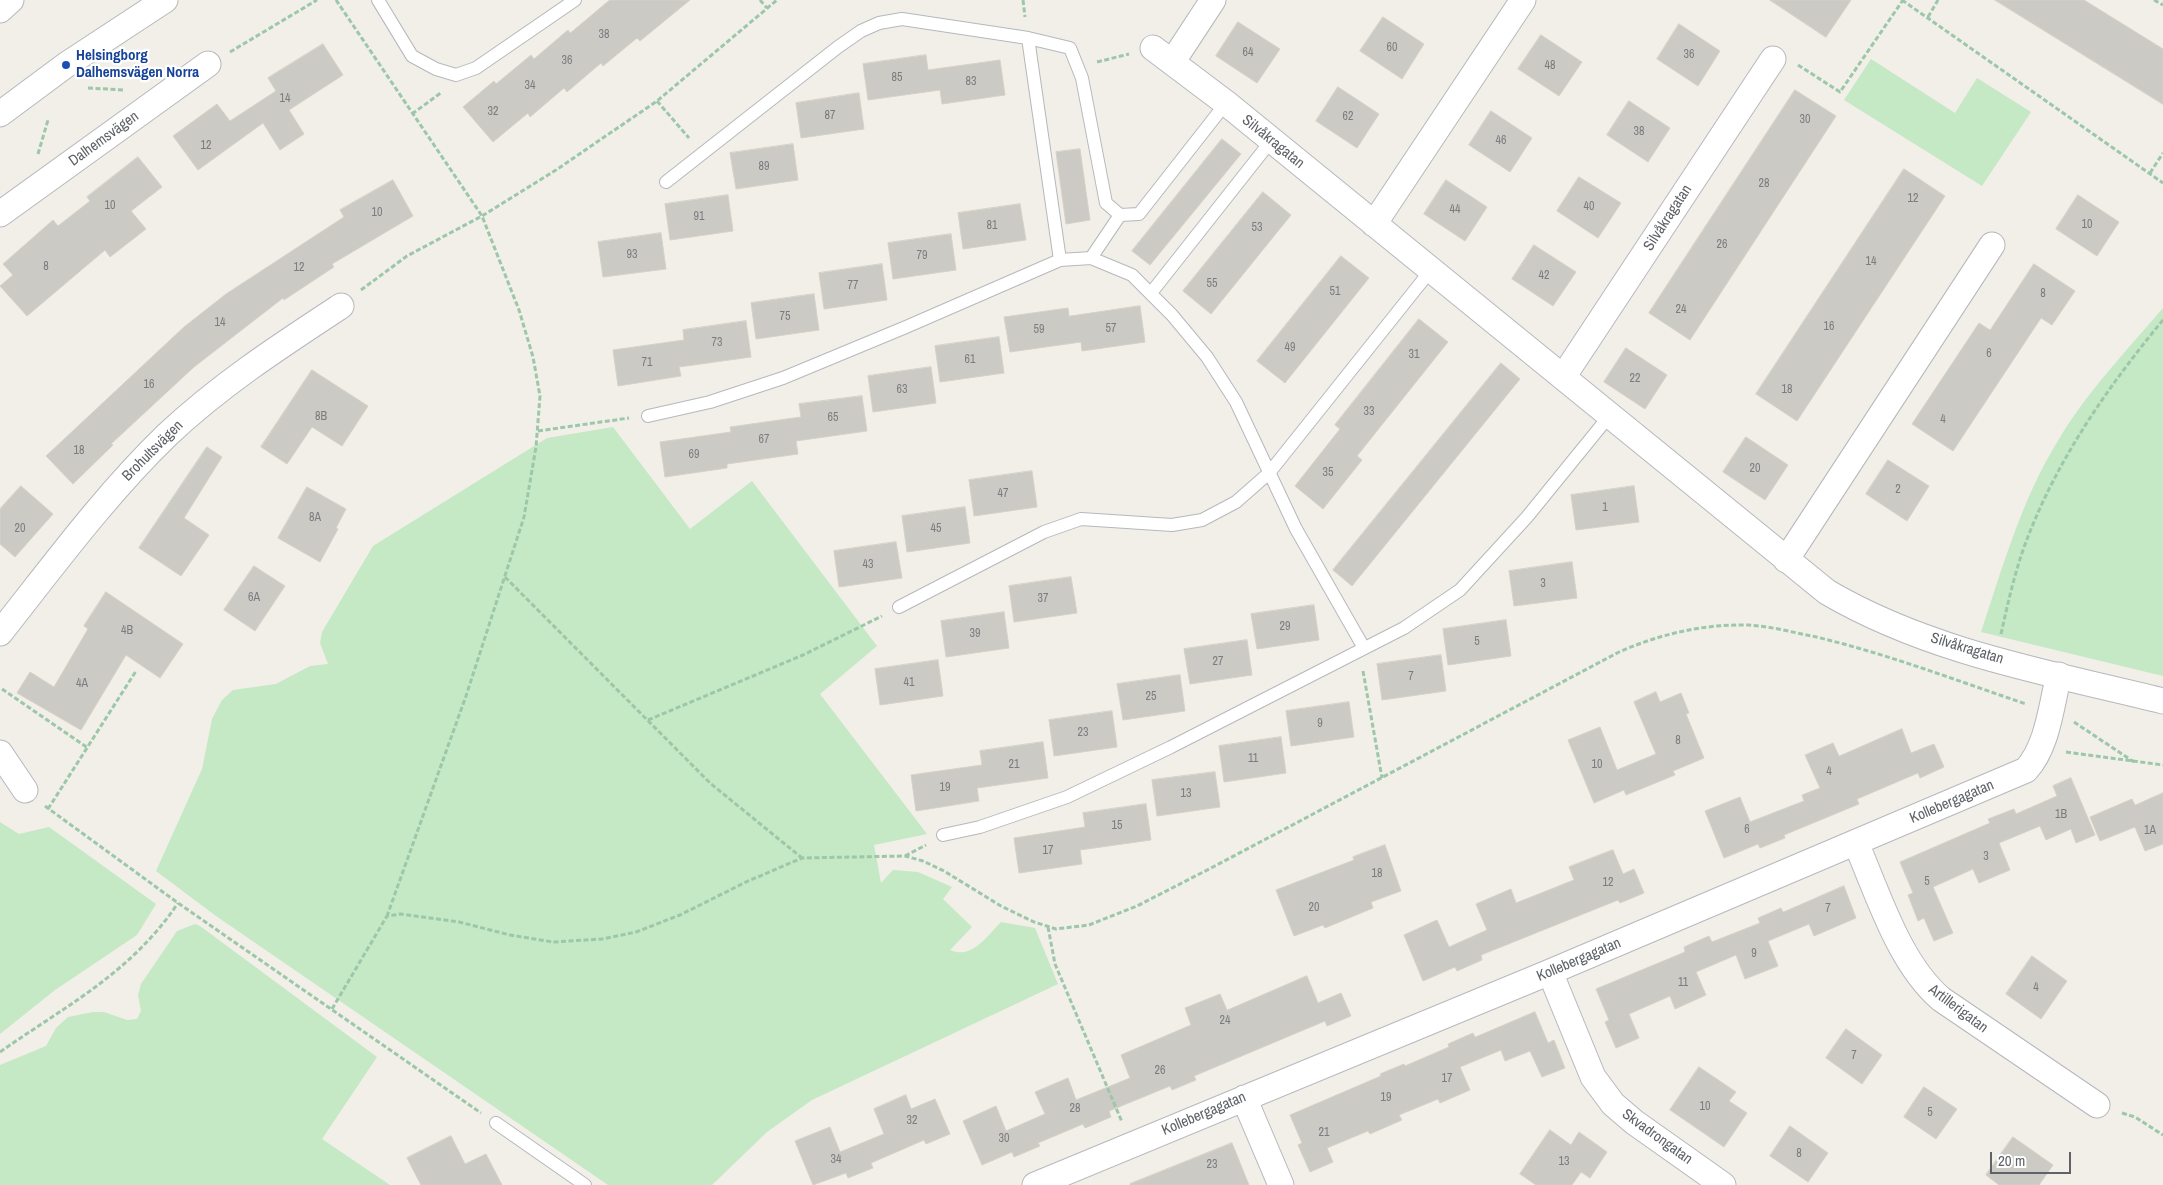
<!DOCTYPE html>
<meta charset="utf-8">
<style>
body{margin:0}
#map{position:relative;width:2163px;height:1185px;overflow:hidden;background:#f1efe8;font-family:"Archivo Narrow",sans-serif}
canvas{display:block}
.scale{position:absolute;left:1990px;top:1152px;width:81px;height:22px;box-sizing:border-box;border:2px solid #5f6368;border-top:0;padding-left:6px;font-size:15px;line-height:18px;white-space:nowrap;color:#5f6368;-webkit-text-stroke:4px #fff;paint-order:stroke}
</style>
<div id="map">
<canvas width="2163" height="1185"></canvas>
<div class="scale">20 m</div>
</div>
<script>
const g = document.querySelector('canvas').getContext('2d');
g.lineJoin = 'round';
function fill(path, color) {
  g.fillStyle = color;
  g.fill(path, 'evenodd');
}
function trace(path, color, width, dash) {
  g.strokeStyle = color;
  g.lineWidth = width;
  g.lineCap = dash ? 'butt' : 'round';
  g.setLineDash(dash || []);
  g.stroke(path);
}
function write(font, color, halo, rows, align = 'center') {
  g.font = font + ' "Archivo Narrow",sans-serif';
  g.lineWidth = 4.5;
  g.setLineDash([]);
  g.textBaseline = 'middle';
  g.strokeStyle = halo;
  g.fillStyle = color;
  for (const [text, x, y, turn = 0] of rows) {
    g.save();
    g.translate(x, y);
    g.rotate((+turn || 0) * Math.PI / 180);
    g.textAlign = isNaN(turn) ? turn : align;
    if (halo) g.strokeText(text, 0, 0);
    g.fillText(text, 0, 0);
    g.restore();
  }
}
fill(new Path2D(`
 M1871,59L1955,113L1977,78L2031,112L1982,186L1844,100Z
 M2163,308V676L1981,632C2003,566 2022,498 2059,439C2087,392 2128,349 2163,308Z
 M613,427L690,529L752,481L877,646L820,694L927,834L874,845L881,883L893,870L918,872L952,887L943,899L972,927L950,950C972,960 987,936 1001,922L1035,928L1058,984L812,1100L767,1132L712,1185H608L216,916L156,871L202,769L212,719L222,700L233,690L276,684L310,666L328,664L320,643L322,632L373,546L547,438Z
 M0,822L19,834L49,827L156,904L137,935L55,990L0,1034Z
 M195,924L200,926L377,1057L322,1139L390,1185H0V1065L46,1046L56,1028L68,1017L93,1012H104L127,1020L137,1019L141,1011L138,995L141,984L177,931Z`), '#c5e8c5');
const building = new Path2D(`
 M610,0H690L640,41L637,38L603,66L601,63L567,92L564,88L530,117L528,113L493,142L463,107L494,81L496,84L531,55L534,59L568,30L570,33Z
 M1770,0H1851L1826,37Z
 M1995,0H2084L2163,49V104Z
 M1383,17L1424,44L1402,79L1360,51Z
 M1238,22L1280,49L1257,83L1216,56Z
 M1679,24L1720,51L1698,86L1657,59Z
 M1541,35L1582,62L1559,96L1518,69Z
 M323,44L343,75L289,110L304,134L280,150L263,123L198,170L173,136L217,104L230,121L276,91L268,78Z
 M926,55L928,70L1000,60L1005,95L942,104L940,90L868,100L863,64Z
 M1338,87L1379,114L1357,148L1316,121Z
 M1795,90L1836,116L1690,340L1649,313Z
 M859,93L864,129L801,138L796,103Z
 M1629,101L1670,128L1648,162L1607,135Z
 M1491,111L1532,138L1510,172L1469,145Z
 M1222,139L1241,154L1150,265L1132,251Z
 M793,144L798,180L736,189L730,153Z
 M1080,149L1090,220L1066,224L1056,152Z
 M138,157L162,187L131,211L146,229L110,257L105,250L27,316L0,286L13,275L3,264L53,220L58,226L90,201L87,197Z
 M1904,169L1945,196L1797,421L1756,394Z
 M1579,177L1621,203L1598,238L1557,211Z
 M393,180L413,216L332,264L334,267L284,300L283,298L194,367L111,444L113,445L73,484L46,456L184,327L226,294L344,217L340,210Z
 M1446,180L1487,207L1465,241L1424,214Z
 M1263,192L1291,215L1211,314L1183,291Z
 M728,195L733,231L670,240L665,204Z
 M2078,195L2119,222L2097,256L2056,229Z
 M1020,204L1026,240L963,249L958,213Z
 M661,233L666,269L603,277L598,242Z
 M951,234L956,270L893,279L888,243Z
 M1534,245L1576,272L1553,306L1512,279Z
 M1341,256L1369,278L1285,383L1257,361Z
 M882,264L887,300L824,309L819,273Z
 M2034,264L2075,291L2052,325L2041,318L1953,451L1912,424L1979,323L1990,330Z
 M814,294L819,330L756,339L751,303Z
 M1140,306L1145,342L1082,351L1081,342L1010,352L1004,317L1068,308L1069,316Z
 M1419,319L1448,342L1357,456L1362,460L1323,509L1295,486L1340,429L1335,425Z
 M746,321L751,357L679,367L681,376L618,386L613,350L684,340L683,330Z
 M999,337L1004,373L940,382L935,346Z
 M1626,348L1667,375L1645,409L1604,382Z
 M1501,363L1520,379L1352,586L1333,570Z
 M931,367L936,403L873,412L868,376Z
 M312,370L368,406L342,446L312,427L287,464L261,447Z
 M862,396L867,431L796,441L798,454L727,464V468L665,477L660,442L731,432L730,427L801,417L799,404Z
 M1746,437L1788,465L1765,500L1723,472Z
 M207,447L222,457L184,518L209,535L181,576L139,548Z
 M1888,460L1929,486L1907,521L1866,494Z
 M1032,471L1037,507L974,516L969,480Z
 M21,486L53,514L15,557L0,544V509Z
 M1634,486L1639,522L1576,530L1571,495Z
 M307,487L346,509L336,528L338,529L320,562L278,538Z
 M965,507L970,543L907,552L902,516Z
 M896,542L902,578L839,587L834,551Z
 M1572,562L1577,598L1514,606L1509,571Z
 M254,566L285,586L255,631L224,610Z
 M1071,577L1077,613L1014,622L1009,586Z
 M106,592L183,644L160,678L126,655L81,730L17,693L30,672L54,687L88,629L84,626Z
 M1314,605L1319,640L1257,649L1251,614Z
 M1004,612L1009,648L946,657L941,621Z
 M1506,620L1511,656L1448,665L1443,629Z
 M1247,640L1252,675L1190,684L1184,649Z
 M1441,655L1446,691L1382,700L1377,664Z
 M938,660L943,696L880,705L875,669Z
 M1180,675L1185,711L1123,720L1117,684Z
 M1656,692L1660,702L1681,693L1689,713L1686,714L1704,758L1673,771L1675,775L1626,795L1624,790L1594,803L1568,740L1600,727L1617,770L1656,754L1634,702Z
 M1349,702L1354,737L1291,746L1286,711Z
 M1112,711L1117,747L1054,756L1049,720Z
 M1902,729L1911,753L1934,744L1944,767L1920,778L1918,773L1857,799L1859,804L1784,835L1785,838L1760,848L1758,844L1724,858L1705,811L1740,797L1750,822L1804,801L1802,795L1820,788L1805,755L1833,743L1839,756Z
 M1281,737L1286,773L1224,782L1219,746Z
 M1043,742L1048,778L977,788L979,801L916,811L911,775L982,765L980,751Z
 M1215,772L1220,807L1157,816L1152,780Z
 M2071,778L2095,835L2076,843L2071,829L2046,840L2040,826L1999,843L2010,870L1979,883L1973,869L1933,887L1953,933L1934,941L1924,918L1918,921L1908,895L1913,893L1900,862L1990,823L1988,819L2014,809L2016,814L2057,796L2053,786Z
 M2163,793V844L2145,851L2135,827L2100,841L2090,817L2132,799L2135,805Z
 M1146,804L1151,840L1080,850L1082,864L1019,873L1014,838L1085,827L1083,813Z
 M1385,845L1401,891L1371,902L1373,908L1325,928L1323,925L1294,936L1276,890L1354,860L1353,857Z
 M1613,850L1623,874L1634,869L1644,893L1620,903L1618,900L1481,955L1482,960L1457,971L1455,967L1423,981L1404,935L1437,920L1449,947L1487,930L1476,904L1511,889L1516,903L1574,880L1569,867Z
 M1844,886L1856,918L1814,936L1809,924L1768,941L1778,966L1745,979L1736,955L1696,972L1706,995L1675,1009L1670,996L1629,1014L1639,1038L1616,1048L1605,1022L1609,1020L1596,989L1685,952L1684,947L1709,936L1712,942L1760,923L1758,918L1781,908L1783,912Z
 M2032,956L2067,981L2041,1019L2006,994Z
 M1307,976L1318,1003L1341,993L1351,1016L1327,1026L1325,1021L1194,1076L1196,1080L1172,1090L1170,1086L1109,1111L1111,1117L1085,1128L1083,1124L1038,1143L1040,1146L1014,1157L1012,1152L982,1165L963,1121L996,1106L1006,1131L1045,1114L1035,1092L1068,1078L1076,1100L1130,1078L1121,1055L1191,1025L1185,1008L1220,994L1227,1010Z
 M1535,1012L1548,1043L1554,1040L1565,1068L1542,1077L1530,1051L1505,1061L1501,1050L1460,1067L1470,1090L1440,1103L1438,1099L1399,1115L1402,1120L1370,1134L1368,1131L1327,1148L1333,1162L1310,1172L1298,1145L1302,1143L1290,1115L1381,1076L1380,1074L1404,1064L1405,1066L1449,1047L1448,1044L1473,1033L1475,1037Z
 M1846,1029L1882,1055L1862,1084L1826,1058Z
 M1699,1067L1736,1092L1729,1101L1747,1113L1724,1147L1670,1110Z
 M1924,1087L1957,1109L1936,1139L1904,1117Z
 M906,1095L911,1109L935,1099L950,1134L926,1144L924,1140L871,1163L873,1168L848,1178L846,1173L813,1185L795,1141L830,1127L840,1152L884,1134L874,1109Z
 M1790,1126L1828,1153L1808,1182L1770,1156Z
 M1550,1130L1571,1145L1579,1132L1607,1152L1590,1178L1581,1172L1572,1185H1536L1520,1174Z
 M451,1136L465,1164L486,1154L502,1185H421L407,1158Z
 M2013,1137L2053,1165L2039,1185H1999L1986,1175Z
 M1232,1143L1249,1185H1130V1184Z`);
fill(building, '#cccac5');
trace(building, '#d6d1c6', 1);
const lane = new Path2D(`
 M378,0L412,56L436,69L456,75L476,68L575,0
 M1028,38L1060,260
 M666,182L838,47L861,31L879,23L902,19L1028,38L1070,48L1082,78L1106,203L1120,215L1139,214L1226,103
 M1091,258L1120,215
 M1151,293L1271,141
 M648,416L710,402L783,378L906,327L1060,260L1091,258L1132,275L1172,315L1207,357L1236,402L1296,529L1364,648
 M899,607L1044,532L1081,519L1172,525L1202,520L1236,502L1269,473L1431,270
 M943,835L980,827L1067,797L1171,747L1404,628L1460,590L1527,517L1610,415
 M496,1123L585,1185`);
const street = new Path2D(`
 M0,10L11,0
 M1153,48L1226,103L1827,592C1929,652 2050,673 2163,701
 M1173,61L1213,0
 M0,114L66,65L165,0
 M0,214L208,64
 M1374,224L1523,0
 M1563,377L1773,59
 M1786,560L1992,245
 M0,633C53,566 105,495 167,435C220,385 280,346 341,306
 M0,753L25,790
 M1856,843C1878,894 1899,963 1941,999L2097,1105
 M1550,972L1593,1077L1613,1104L1634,1122L1723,1185
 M1244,1098L1281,1185
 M1035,1185L1550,972L2026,770C2048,746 2051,706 2059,675`);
trace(lane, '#b5b8bc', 14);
trace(street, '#b5b8bc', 27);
trace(new Path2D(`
 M336,0L482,216L519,310L533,357L540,396L536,447L524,517L466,696L387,916
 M760,0L767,8
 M1023,0L1025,17
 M1902,0L2163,183
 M2154,0L2163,5
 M1928,17L1938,0
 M230,52L317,0
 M1097,62L1129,54
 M1798,65L1840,92L1903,0
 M88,88L124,90
 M657,101L689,138
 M412,114L442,92
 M38,154L48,120
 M2150,173L2163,153
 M361,290L407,256L482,216L556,170L657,101L777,0
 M538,431L629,418
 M505,577L710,783L802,858
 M2001,634C2007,607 2013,580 2022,553C2052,467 2105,390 2163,320
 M1363,671L1382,778
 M2,689L88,748
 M648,720L803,655L882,616
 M2074,722L2134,762
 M2066,752L2163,765
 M45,806L178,903L481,1113
 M48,809L136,671
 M905,856L926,845
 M1048,927L1055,964L1122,1122
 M332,1009L387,916L401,914L459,922L510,935L553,942L602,939L636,932L680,915L746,882L802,858L905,856L923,861L944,871L1001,906L1034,922L1056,929L1089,925L1137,906L1213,867L1619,652C1660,634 1703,624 1748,625C1769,626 1791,632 1812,636C1885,653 1955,680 2026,704
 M0,1052C67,1005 131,973 178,903
 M2122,1113L2135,1117L2163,1135`), '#9cc7a9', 3, [5, 2.5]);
trace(lane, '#fff', 12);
trace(street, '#fff', 25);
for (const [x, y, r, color] of [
 [66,65,5,"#1a4fb4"]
]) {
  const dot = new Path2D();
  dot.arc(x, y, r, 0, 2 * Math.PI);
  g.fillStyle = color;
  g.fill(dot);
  trace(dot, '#fff', 2);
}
write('12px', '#7a7d7f', null, [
 ["38",604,35],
 ["60",1392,48],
 ["64",1248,53],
 ["36",1689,55],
 ["36",567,61],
 ["48",1550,66],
 ["85",897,78],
 ["83",971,82],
 ["34",530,86],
 ["14",285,99],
 ["32",493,112],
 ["87",830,116],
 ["62",1348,117],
 ["30",1805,120],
 ["38",1639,132],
 ["46",1501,141],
 ["12",206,146],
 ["89",764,167],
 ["28",1764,184],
 ["12",1913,199],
 ["10",110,206],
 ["40",1589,207],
 ["44",1455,210],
 ["10",377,213],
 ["91",699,217],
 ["10",2087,225],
 ["81",992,226],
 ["53",1257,228],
 ["26",1722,245],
 ["93",632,255],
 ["79",922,256],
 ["14",1871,262],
 ["8",46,267],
 ["12",299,268],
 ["42",1544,276],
 ["55",1212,284],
 ["77",853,286],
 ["51",1335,292],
 ["8",2043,294],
 ["24",1681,310],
 ["75",785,317],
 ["14",220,323],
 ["16",1829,327],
 ["57",1111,329],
 ["59",1039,330],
 ["73",717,343],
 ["49",1290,348],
 ["6",1989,354],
 ["31",1414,355],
 ["61",970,360],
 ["71",647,363],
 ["22",1635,379],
 ["16",149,385],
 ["63",902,390],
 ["18",1787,390],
 ["33",1369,412],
 ["8B",321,417],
 ["65",833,418],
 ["4",1943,420],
 ["67",764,440],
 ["18",79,451],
 ["69",694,455],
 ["20",1755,469],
 ["35",1328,473],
 ["2",1898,490],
 ["47",1003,494],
 ["1",1605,508],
 ["8A",315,518],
 ["20",20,529],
 ["45",936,529],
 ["43",868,565],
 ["3",1543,584],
 ["6A",254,598],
 ["37",1043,599],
 ["29",1285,627],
 ["4B",127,631],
 ["39",975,634],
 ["5",1477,642],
 ["27",1218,662],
 ["7",1411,677],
 ["41",909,683],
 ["4A",82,684],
 ["25",1151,697],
 ["9",1320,724],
 ["23",1083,733],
 ["8",1678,741],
 ["11",1253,759],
 ["21",1014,765],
 ["10",1597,765],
 ["4",1829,772],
 ["19",945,788],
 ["13",1186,794],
 ["1B",2061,815],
 ["15",1117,826],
 ["6",1747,830],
 ["1A",2150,831],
 ["17",1048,851],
 ["3",1986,857],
 ["18",1377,874],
 ["5",1927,882],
 ["12",1608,883],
 ["20",1314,908],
 ["7",1828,909],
 ["9",1754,954],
 ["11",1683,983],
 ["4",2036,988],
 ["24",1225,1021],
 ["7",1854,1056],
 ["26",1160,1071],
 ["17",1447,1079],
 ["19",1386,1098],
 ["10",1705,1107],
 ["28",1075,1109],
 ["5",1930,1113],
 ["32",912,1121],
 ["21",1324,1133],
 ["30",1004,1139],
 ["8",1799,1154],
 ["34",836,1160],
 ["13",1564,1162],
 ["23",1212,1165]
]);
write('bold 15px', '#164399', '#fff', [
 ["Helsingborg",76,56],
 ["Dalhemsvägen Norra",76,73]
], 'left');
write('15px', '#5f6368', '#fff', [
 ["Dalhemsvägen",104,139,-36],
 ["Silvåkragatan",1273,142,39],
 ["Silvåkragatan",1668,218,-57],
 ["Brohultsvägen",153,451,-45],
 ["Silvåkragatan",1967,649,17],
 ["Kollebergagatan",1952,802,-23],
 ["Kollebergagatan",1579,960,-23],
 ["Artillerigatan",1958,1009,37],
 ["Kollebergagatan",1204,1114,-23],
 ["Skvadrongatan",1657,1137,36]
]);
</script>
